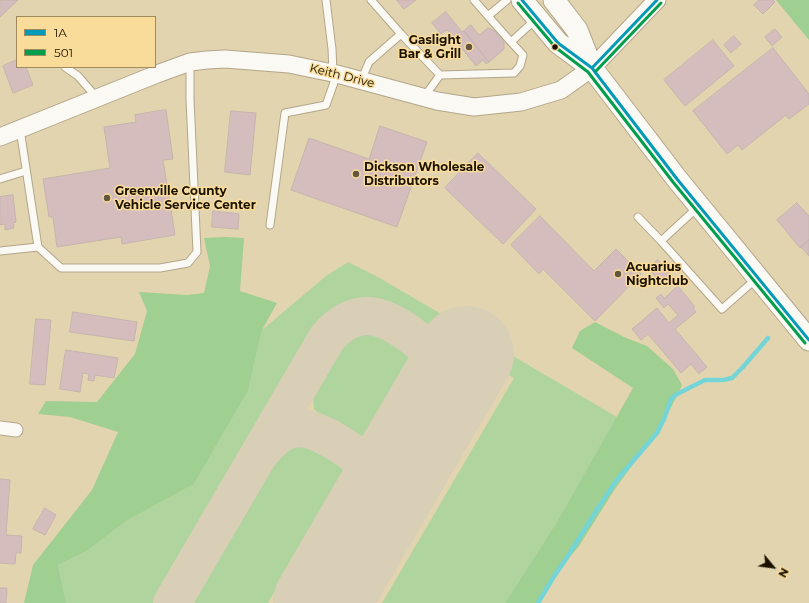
<!DOCTYPE html>
<style>
body{margin:0}
#map{position:relative;width:809px;height:603px;overflow:hidden;background:#e3d4b0;font-family:Montserrat,sans-serif}
canvas{display:block}
.legend{position:absolute;left:16px;top:16px;width:140px;height:52px;box-sizing:border-box;background:#f9dc9a;border:1px solid #a18b5c;margin:0;padding:5px 7px;list-style:none;font-size:12px;color:#1c1200}
.legend li{display:flex;align-items:center;gap:8px;height:20px}
.legend b{width:20px;border:1px solid #a18b5c}
.north{position:absolute;left:753px;top:547px;width:40px;height:40px;-webkit-text-stroke:3px #f9dc9a;paint-order:stroke;rotate:119deg;font-size:11px;font-weight:700;line-height:16px;text-align:center;color:#1c1200}
.north::after{content:'';display:block;margin:auto;width:14px;height:18px;background:#1c1200;clip-path:polygon(50% 0,100% 100%,50% 72%,0 100%)}
</style>
<div id="map">
<canvas width="809" height="603"></canvas>
<ul class="legend">
<li><b style="height:5px;background:#039ab9"></b>1A</li>
<li><b style="height:5px;background:#019f4d"></b>501</li>
</ul>
<div class="north">N</div>
</div>
<script>
const g = document.querySelector('canvas').getContext('2d');
g.lineJoin = 'round';
function fill(path, color) {
  g.fillStyle = color;
  g.fill(path, 'evenodd');
}
function trace(path, color, width, dash) {
  g.strokeStyle = color;
  g.lineWidth = width;
  g.lineCap = dash ? 'butt' : 'round';
  g.setLineDash(dash || []);
  g.stroke(path);
}
function write(font, color, halo, rows, align = 'center') {
  g.font = font + ' Montserrat,sans-serif';
  g.lineWidth = 3;
  g.setLineDash([]);
  g.textBaseline = 'middle';
  g.strokeStyle = halo;
  g.fillStyle = color;
  for (const [text, x, y, turn = 0] of rows) {
    g.save();
    g.translate(x, y);
    g.rotate((+turn || 0) * Math.PI / 180);
    g.textAlign = isNaN(turn) ? turn : align;
    if (halo) g.strokeText(text, 0, 0);
    g.fillText(text, 0, 0);
    g.restore();
  }
}
fill(new Path2D(`
 M348,262L378,277L617,417L558,520L505,603H382L514,378L402,313C384,305 364,298 344,306C338,309 332,315 326,319L159,603H66L58,565L87,551L126,521L194,484L248,391L262,330L326,276Z
 M361,331L382,333L397,340L413,354L363,439C339,433 331,425 314,409L313,395L324,370L346,339Z
 M292,442C316,441 330,450 348,465L268,603H188L274,456L282,446Z`), '#b0d49e');
fill(new Path2D(`
 M776,0H809V40Z
 M225,237L244,238L240,291L277,303L262,330L248,391L194,484L126,521L87,551L58,565L66,603H24L33,565L92,490L118,432L70,417L38,414L46,401L97,402L135,354L147,311L139,292L187,295L204,293L210,266L204,238Z
 M595,322L624,337L647,346L673,369L682,385L664,422L615,489L579,546L547,584L536,603H505L558,520L633,388L572,348L580,331Z`), '#9fcf91');
trace(new Path2D(`
 M538,603L553,578L566,559L600,505L616,481L657,433L664,419L671,399L677,394L705,380H723L732,378L743,367L768,338`), '#75d5d6', 4.5);
trace(new Path2D(`
 M262,451C271,441 280,431 293,429C307,426 319,433 331,439C351,451 373,463 377,489C378,500 373,509 370,519
 M172,603L327,338C357,304 383,314 415,338C427,347 438,357 442,371C445,381 442,391 439,401`), '#d9cfb7', 38);
trace(new Path2D(`
 M321,603L466,354`), '#d9cfb7', 96);
const building = new Path2D(`
 M0,0H18L0,17Z
 M397,0H416L404,9Z
 M759,0H773L775,2L763,14L754,5Z
 M446,12L462,32L464,31L489,62L486,64L483,60L476,66L447,30L441,34L432,23Z
 M471,25L479,35L488,28L495,31L504,42V49L489,62L464,31Z
 M775,29L782,37L772,46L765,37Z
 M734,36L741,44L731,53L724,45Z
 M713,40L734,66L685,106L664,80Z
 M773,48L809,94V104L789,119L786,115L742,150L738,145L727,154L693,111Z
 M17,60V67H26L33,85L13,93L3,66Z
 M166,110L173,159L163,160L175,235L122,244L121,237L57,247L53,217H49L43,179L110,168L104,127L136,122L135,115Z
 M231,111L256,113L250,175L225,172Z
 M380,126L427,142L397,227L291,190L309,138L369,159Z
 M478,153L536,209L503,244L445,188Z
 M13,195L16,222L13,223L14,228L5,230V224L0,225V197Z
 M797,203L809,216V240L800,248L777,220Z
 M213,211L239,214L238,229L212,227Z
 M540,216L594,271L616,249L641,274L595,321L543,269L539,274L511,245Z
 M809,240V256L801,247Z
 M658,260L670,273L660,282L648,268Z
 M678,286L695,307L693,308L696,312L675,329L707,367L699,374L691,364L681,373L648,334L641,340L632,329L657,308L669,323L678,315L668,304L664,308L656,298L661,294L664,298Z
 M73,312L137,322L134,341L70,332Z
 M36,319L51,320L45,385L30,384Z
 M66,350L118,358L114,378L95,375L94,381L88,380L89,374L83,373L80,392L60,389Z
 M0,479L10,480L6,535L22,536L21,553H16L15,564L0,563Z
 M45,508L56,515L45,535L33,529Z
 M0,588H7L6,603H0Z`);
fill(building, '#d5bdbe');
trace(building, '#c5b4ad', 1);
const service = new Path2D(`
 M326,0L332,49L333,73
 M474,0L488,16L507,0
 M488,16L511,42L535,20
 M401,34L440,75L514,73L520,66L523,55L511,42
 M65,67L78,76L97,98
 M361,81L369,62L401,34L371,0
 M424,97L440,75
 M20,129L38,247L61,268H160L188,263L197,252L190,99V62
 M0,179L26,171
 M638,217L661,241L721,308L722,309L756,279
 M270,225L285,113L326,105L337,74
 M661,241L698,207
 M0,251L38,247`);
const minor = new Path2D(`
 M0,428L16,430`);
const tertiary = new Path2D(`
 M0,137L157,74L190,62L207,60L225,59L289,64L337,74L437,101L474,107L521,102L561,90L592,68L657,0`);
const primary = new Path2D(`
 M522,0L558,43L592,68L677,179L809,340
 M554,0L577,30L592,68`);
trace(service, '#b2a68a', 9);
trace(minor, '#b2a68a', 15);
trace(tertiary, '#b2a68a', 19);
trace(primary, '#b2a68a', 23);
trace(service, '#fbf9f3', 7);
trace(minor, '#fbf9f3', 13);
trace(tertiary, '#fbf9f3', 17);
trace(primary, '#fbf9f3', 21);
trace(new Path2D(`
 M522,0L558,43L592,68L677,179L809,340
 M592,68L657,0`), '#039ab9', 3);
trace(new Path2D(`
 M518,3L555,47L588,72L673,182L805,343
 M596,71L661,3`), '#019f4d', 3);
for (const [x, y, r, color] of [
 [469,47,4,"#62563e"],
 [555,47,3.5,"#1c1200"],
 [356,174,4,"#62563e"],
 [107,198,4,"#62563e"],
 [618,274,4,"#62563e"]
]) {
  const dot = new Path2D();
  dot.arc(x, y, r, 0, 2 * Math.PI);
  g.fillStyle = color;
  g.fill(dot);
  trace(dot, '#f9dc9a', 1.5);
}
write('bold 12px', '#1c1200', '#f9dc9a', [
 ["Gaslight",461,40,"right"],
 ["Bar & Grill",461,54,"right"],
 ["Dickson Wholesale",364,167],
 ["Distributors",364,181],
 ["Greenville County",115,191],
 ["Vehicle Service Center",115,205],
 ["Acuarius",626,267],
 ["Nightclub",626,281]
], 'left');
write('12px', '#1c1200', '#f9dc9a', [
 ["Keith Drive",342,76,14]
]);
</script>
